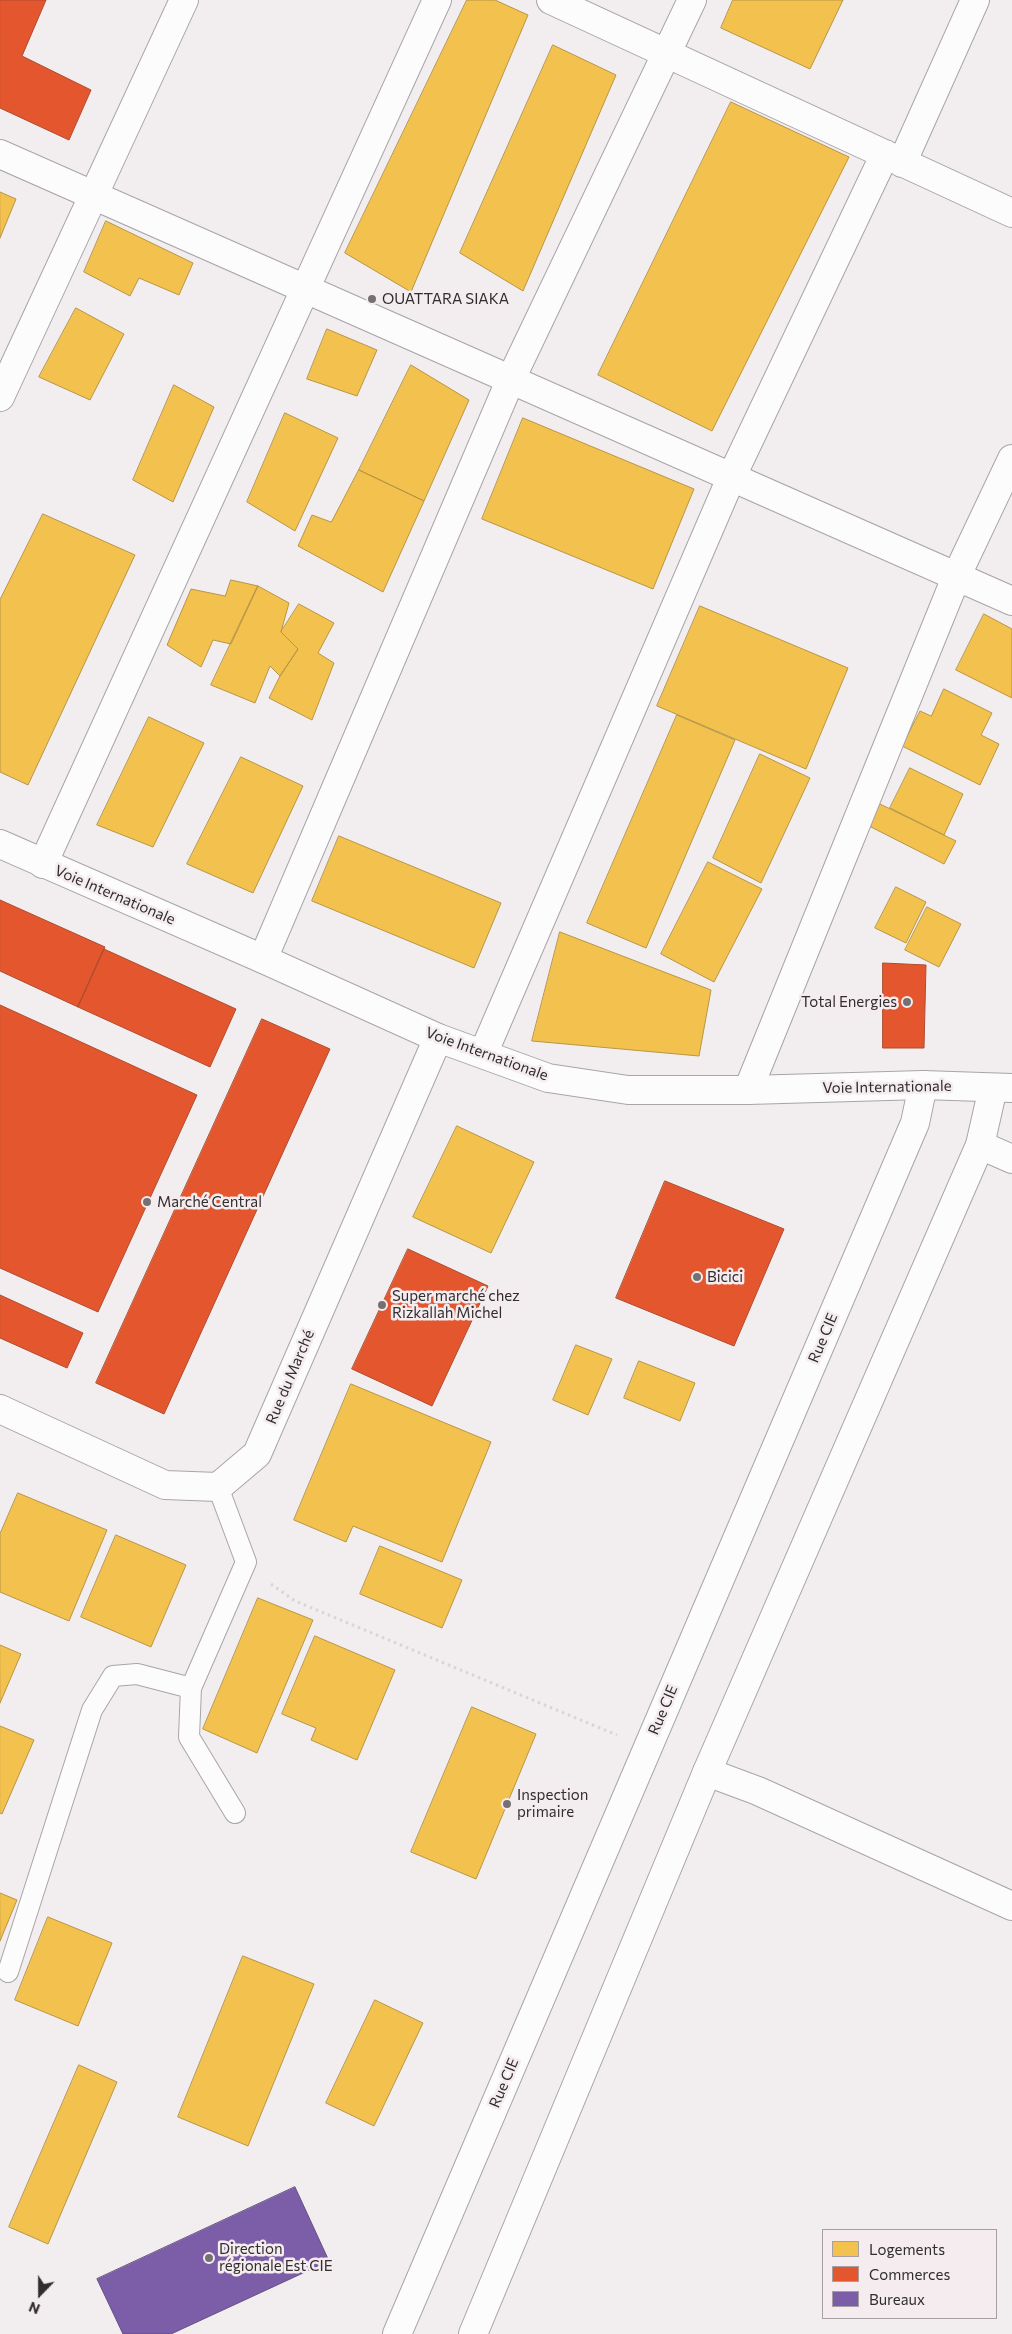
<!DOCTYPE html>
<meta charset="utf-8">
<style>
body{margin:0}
#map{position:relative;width:1012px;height:2334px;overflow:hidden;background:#f2eef0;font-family:Commissioner,sans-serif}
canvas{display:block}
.legend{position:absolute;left:822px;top:2229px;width:175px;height:90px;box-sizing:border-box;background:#f4ecef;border:1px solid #a6a0a2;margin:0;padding:6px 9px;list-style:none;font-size:15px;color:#312e2f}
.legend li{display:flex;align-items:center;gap:10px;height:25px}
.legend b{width:25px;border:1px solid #a6a0a2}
.north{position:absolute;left:15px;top:2269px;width:50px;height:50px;-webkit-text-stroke:4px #f4ecef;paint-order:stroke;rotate:202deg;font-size:14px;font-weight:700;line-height:20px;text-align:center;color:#312e2f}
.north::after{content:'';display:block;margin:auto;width:18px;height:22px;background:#312e2f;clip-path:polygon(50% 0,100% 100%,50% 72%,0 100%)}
</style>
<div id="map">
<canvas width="1012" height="2334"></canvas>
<ul class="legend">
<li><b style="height:14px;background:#f2c14e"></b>Logements</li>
<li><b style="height:14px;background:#e4572e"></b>Commerces</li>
<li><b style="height:14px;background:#7b5ea7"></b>Bureaux</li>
</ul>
<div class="north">N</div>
</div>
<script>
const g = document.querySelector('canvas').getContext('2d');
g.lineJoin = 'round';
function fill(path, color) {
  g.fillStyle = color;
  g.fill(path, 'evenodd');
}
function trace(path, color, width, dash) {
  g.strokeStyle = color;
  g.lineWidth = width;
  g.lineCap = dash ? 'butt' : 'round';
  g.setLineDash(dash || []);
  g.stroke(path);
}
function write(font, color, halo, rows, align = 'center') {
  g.font = font + ' Commissioner,sans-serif';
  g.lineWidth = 5;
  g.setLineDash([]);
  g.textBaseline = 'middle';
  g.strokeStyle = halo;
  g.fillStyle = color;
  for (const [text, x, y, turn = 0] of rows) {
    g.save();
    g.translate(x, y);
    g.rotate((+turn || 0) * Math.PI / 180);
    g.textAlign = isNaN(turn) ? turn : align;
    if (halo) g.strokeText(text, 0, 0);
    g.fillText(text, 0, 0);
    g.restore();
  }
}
const homes = new Path2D(`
 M467,0H495L528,15L411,292L345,253Z
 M733,0H843L810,69L721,28Z
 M553,45L616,75L523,291L460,253Z
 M731,102L849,157L712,431L598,375Z
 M0,192L16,199L0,238Z
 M106,221L193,263L179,295L139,278L130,296L84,272Z
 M76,308L124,334L90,400L39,377Z
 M327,329L377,350L357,396L307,379Z
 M411,365L469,400L424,501L359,470Z
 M174,385L214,407L173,502L133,480Z
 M285,413L338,438L295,531L247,502Z
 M523,418L694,489L653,589L482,519Z
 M359,470L424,501L383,592L298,546L312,515L331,522Z
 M43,514L135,555L28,785L0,772V600Z
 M231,580L258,586L231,644L213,640L201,667L167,645L191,589L225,596Z
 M258,586L289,603L281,632L298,649L280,676L270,666L255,703L211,685Z
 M299,604L334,623L318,653L334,663L312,720L269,698L280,676L298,649L281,632Z
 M700,606L848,668L806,769L657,706Z
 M984,614L1012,629V698L956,670Z
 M944,689L992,713L981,735L999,744L980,785L902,746L920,711L931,716Z
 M677,715L735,740L646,948L587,923Z
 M149,717L204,743L153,847L97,825Z
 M760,754L810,778L761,883L713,858Z
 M241,757L303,786L253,893L187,864Z
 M910,768L963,794L944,835L890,808Z
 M880,804L956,841L944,864L869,826Z
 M339,836L501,903L474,968L312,901Z
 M708,862L762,889L714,982L661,954Z
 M896,887L926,902L906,943L875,928Z
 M927,907L961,924L939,967L905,950Z
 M560,932L711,990L699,1056L532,1041Z
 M457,1126L534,1162L491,1253L413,1217Z
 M576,1345L612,1359L588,1415L553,1400Z
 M639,1361L695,1383L680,1421L624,1398Z
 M351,1384L491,1442L442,1562L353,1526L346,1542L294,1520Z
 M18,1493L107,1530L69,1621L0,1592V1534Z
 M116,1535L186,1565L151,1647L81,1617Z
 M380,1546L462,1580L442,1628L360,1594Z
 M258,1598L313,1620L257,1753L203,1729Z
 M315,1636L395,1670L357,1760L311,1740L316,1728L282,1714Z
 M0,1645L21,1654L0,1703Z
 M472,1707L536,1734L476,1879L411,1852Z
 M0,1726L34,1740L2,1814L0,1813Z
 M0,1893L17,1900L0,1941Z
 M48,1917L112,1943L78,2026L15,2000Z
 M243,1956L314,1984L248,2146L178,2117Z
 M375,2000L423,2023L374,2126L326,2103Z
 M79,2065L117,2082L48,2244L9,2227Z`);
fill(homes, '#f2c14e');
trace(homes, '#b89545', 1);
const shops = new Path2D(`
 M0,0H46L22,56L91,90L69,140L0,108Z
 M0,900L105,947L78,1007L0,971Z
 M104,949L236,1009L210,1067L78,1007Z
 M883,963L926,965L924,1048H883Z
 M0,1005L197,1095L98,1312L0,1268Z
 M262,1019L330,1049L164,1414L96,1383Z
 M665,1181L784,1229L734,1346L616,1298Z
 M408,1249L488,1286L432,1406L352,1369Z
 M0,1295L83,1333L67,1368L0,1338Z`);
fill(shops, '#e4572e');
trace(shops, '#ae4b2e', 1);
const offices = new Path2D(`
 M295,2187L329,2261L171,2334H123L97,2279Z`);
fill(offices, '#7b5ea7');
trace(offices, '#655083', 1);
const lane = new Path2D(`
 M218,1487L246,1562L191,1688L189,1737L235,1813
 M8,1972L92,1710L113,1676L137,1674L191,1688`);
const street = new Path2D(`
 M551,0L1012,213
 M902,163L975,0
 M0,397L184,0
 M43,864L437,0
 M263,959L510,381L692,0
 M483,1054L731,478L885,154
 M980,1145L1012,1159
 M0,1409L165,1485L218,1487L257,1454L438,1038
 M707,1772L758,1791L1012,1906`);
const secondary = new Path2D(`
 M0,154L1012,601
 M748,1090L957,575L1012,459
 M397,2334L915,1123L923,1085
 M473,2334L707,1772L980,1145L993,1088`);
const primary = new Path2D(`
 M0,844L263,959L438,1038L548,1078L628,1090H748L923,1085L1012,1088`);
trace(lane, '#a8a5a6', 22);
trace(street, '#a8a5a6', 30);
trace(secondary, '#a8a5a6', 30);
trace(primary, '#a8a5a6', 30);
trace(new Path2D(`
 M271,1584L295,1601L617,1735`), '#d7d6d6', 3, [2.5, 4]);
trace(lane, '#fdfcfd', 20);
trace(street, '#fdfcfd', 28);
trace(secondary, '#fdfcfd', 28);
trace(primary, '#fdfcfd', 28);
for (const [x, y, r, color] of [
 [372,299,5,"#757173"],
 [907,1002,5,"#757173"],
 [147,1202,5,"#757173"],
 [697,1277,5,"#757173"],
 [382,1305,5,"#757173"],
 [507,1804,5,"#757173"],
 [209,2258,5,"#757173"]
]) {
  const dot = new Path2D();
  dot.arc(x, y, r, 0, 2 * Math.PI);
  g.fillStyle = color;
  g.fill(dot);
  trace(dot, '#f4ecef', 2);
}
write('15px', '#312e2f', '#f4ecef', [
 ["OUATTARA SIAKA",382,299],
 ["Total Energies",897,1002,"right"],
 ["Marché Central",157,1202],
 ["Bicici",707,1277],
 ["Super marché chez",392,1296],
 ["Rizkallah Michel",392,1313],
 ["Inspection",517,1795],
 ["primaire",517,1812],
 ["Direction",219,2249],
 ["régionale Est CIE",219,2266]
], 'left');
write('15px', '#312e2f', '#f4ecef', [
 ["Voie Internationale",115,895,23],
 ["Voie Internationale",487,1054,20],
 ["Voie Internationale",887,1087,-1],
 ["Rue CIE",823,1338,-67],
 ["Rue du Marché",290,1377,-67],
 ["Rue CIE",663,1710,-67],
 ["Rue CIE",504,2083,-67]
]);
</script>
